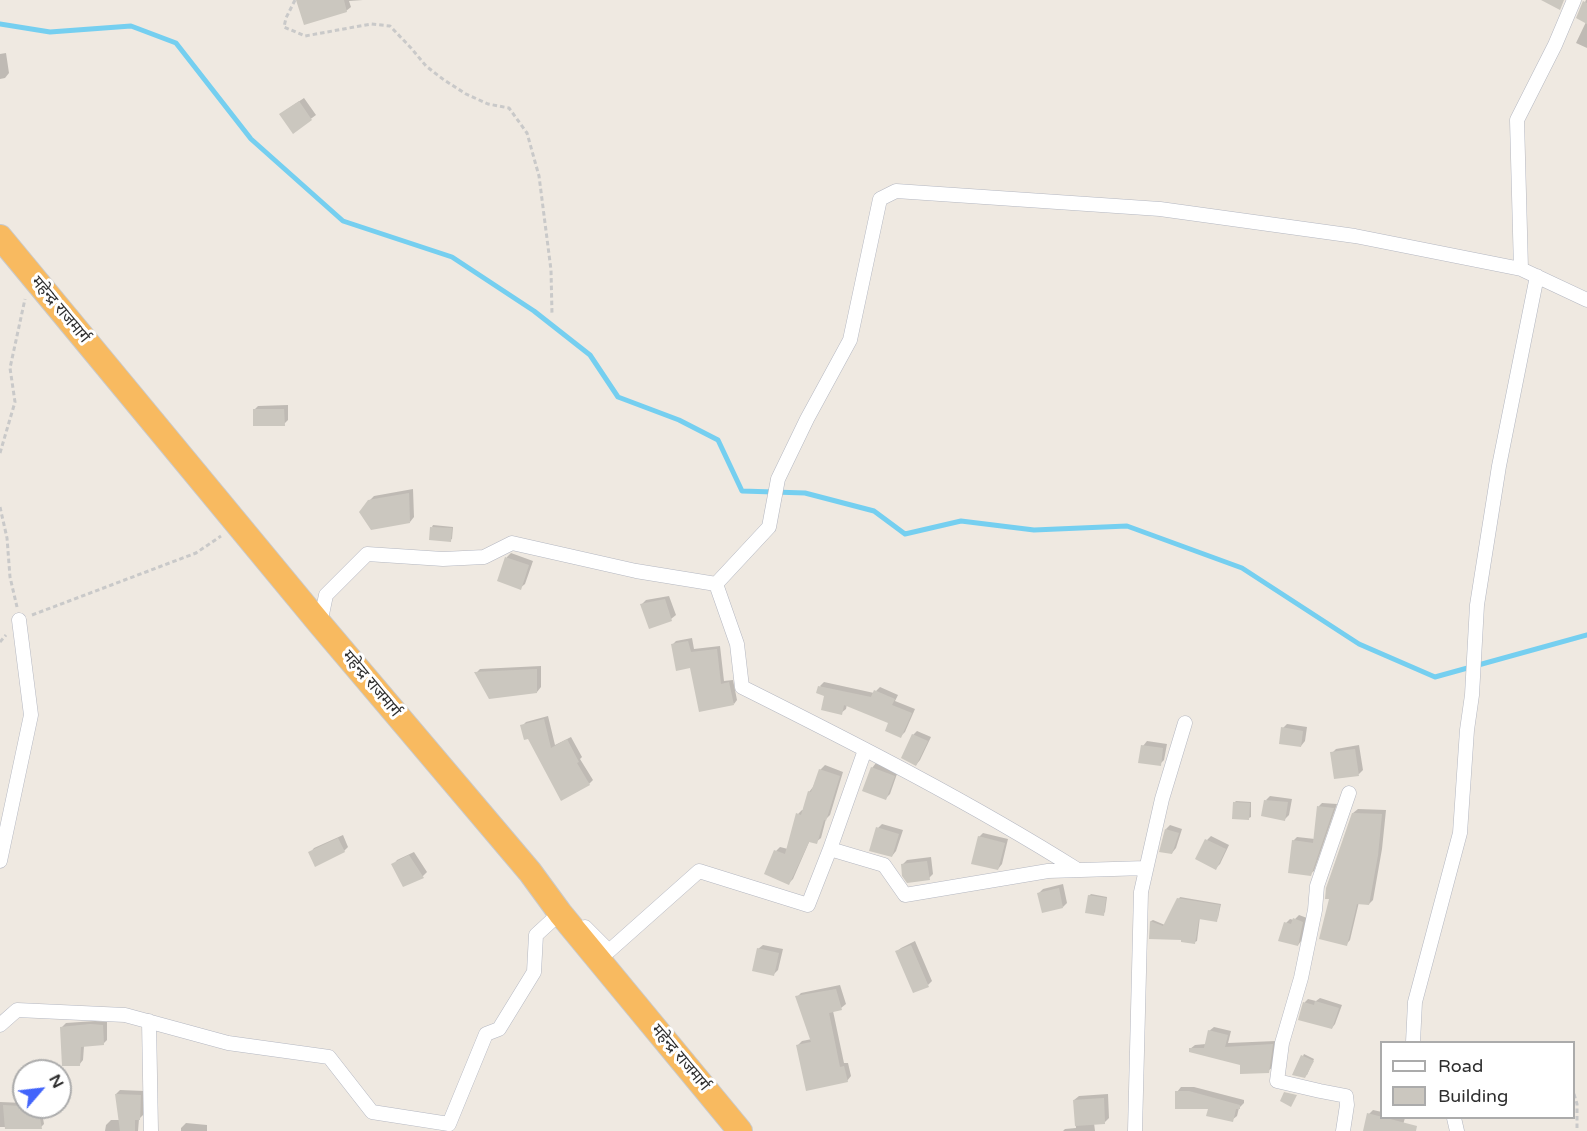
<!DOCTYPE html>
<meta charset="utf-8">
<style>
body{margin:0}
#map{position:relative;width:1587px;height:1131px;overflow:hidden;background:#efe9e1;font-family:"Varela Round",sans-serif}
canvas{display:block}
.legend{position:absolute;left:1380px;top:1041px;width:195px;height:78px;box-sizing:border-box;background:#fff;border:2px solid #ababab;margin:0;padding:8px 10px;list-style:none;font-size:18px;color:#2e2e2e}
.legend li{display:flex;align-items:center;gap:12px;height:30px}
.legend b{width:30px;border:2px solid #ababab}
.north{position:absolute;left:12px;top:1059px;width:60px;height:60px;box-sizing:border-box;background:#fff;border:2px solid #ababab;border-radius:50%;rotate:62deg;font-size:16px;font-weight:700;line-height:24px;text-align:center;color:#2e2e2e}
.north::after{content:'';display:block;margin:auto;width:21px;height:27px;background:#4264fb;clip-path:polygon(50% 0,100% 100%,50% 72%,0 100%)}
</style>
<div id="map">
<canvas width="1587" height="1131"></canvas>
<ul class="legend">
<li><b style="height:8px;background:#fff"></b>Road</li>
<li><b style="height:16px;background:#cbc7bf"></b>Building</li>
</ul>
<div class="north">N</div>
</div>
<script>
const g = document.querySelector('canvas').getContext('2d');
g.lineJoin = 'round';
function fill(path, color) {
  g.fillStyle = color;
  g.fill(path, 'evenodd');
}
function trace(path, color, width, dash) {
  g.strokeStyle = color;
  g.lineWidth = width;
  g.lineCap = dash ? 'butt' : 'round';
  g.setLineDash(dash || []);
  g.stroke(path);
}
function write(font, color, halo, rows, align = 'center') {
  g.font = font + ' "Varela Round","Noto Sans Devanagari",sans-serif';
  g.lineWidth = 6;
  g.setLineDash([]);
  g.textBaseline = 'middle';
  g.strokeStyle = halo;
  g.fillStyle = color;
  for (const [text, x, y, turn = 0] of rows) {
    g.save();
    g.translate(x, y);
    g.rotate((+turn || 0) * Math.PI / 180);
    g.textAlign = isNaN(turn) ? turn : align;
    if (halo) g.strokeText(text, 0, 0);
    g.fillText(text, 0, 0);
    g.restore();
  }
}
fill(new Path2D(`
 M300,0H363L349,1L351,7L346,11Z
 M1586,0H1587V48L1576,43L1586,22L1578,18Z
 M6,53L9,73L5,78L0,79V54Z
 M304,98L316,115L293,132L286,110Z
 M288,405V420L284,424L254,410L258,406Z
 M413,489L414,517L410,522L369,501L374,496Z
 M433,525L453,527L452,539L450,540L432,527Z
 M511,553L533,561L525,584L520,588L499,580L507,557Z
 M669,596L676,615L671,619L642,604L646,600Z
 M692,638L694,649L720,646L724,681L733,680L737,700L734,704L691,667L673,644L676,641Z
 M541,666V687L537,692L476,673L480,669Z
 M824,682L874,693L880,687L898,695L895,701L915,709L905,732L901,736L890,722L847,704L846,709L841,713L820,686Z
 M548,716L555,745L571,737L582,757L580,759L593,780L589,784L522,726L526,722Z
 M1287,724L1307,727L1305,741L1301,746L1283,728Z
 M917,731L931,737L920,760L916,765L913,735Z
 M1147,741L1167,744L1164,760L1160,764L1143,746Z
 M1359,745L1363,770L1359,774L1336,777L1332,753L1336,749Z
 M876,763L898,771L890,794L886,798L872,768Z
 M825,765L843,772L830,815L826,819L821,838L816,842L810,840L793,879L789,883L776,851L780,847L788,849L798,814L802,810H803L809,792L813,787L820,770Z
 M1270,796L1292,799L1289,815L1285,819L1266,800Z
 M1236,801L1251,802V817L1249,818L1234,803Z
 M1322,803L1337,804L1314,871L1310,874L1293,841L1297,837L1315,839L1319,806Z
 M1358,809L1386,810L1382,849L1373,900L1369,904L1359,902L1350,940L1346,945L1331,898L1353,813Z
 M882,824L903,830L896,851L892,856L878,828Z
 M1170,825L1182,829L1176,848L1172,853L1166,829Z
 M983,833L1008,839L1002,864L998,869L979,837Z
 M343,835L348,847L344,851L310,853L314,848Z
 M1211,836L1229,845L1220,864L1216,868L1207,840Z
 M414,852L427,872L423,876L404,885L393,865L397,860Z
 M931,857L933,874L929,878L902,865L907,860Z
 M1063,884L1067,903L1063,907L1039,893L1043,889Z
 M1091,894L1107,897L1105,912L1103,914L1089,896Z
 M1180,897L1221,904L1218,918L1216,920L1200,917L1197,941L1195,942L1183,939L1151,938V921L1153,920L1165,925Z
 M1299,915L1307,918L1302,940L1298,945L1286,923L1290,919L1294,920Z
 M915,941L932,981L928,985L896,952L901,948Z
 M763,945L783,949L778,970L774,974L758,949Z
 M840,985L846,1004L841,1008L833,1011L844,1063H848L851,1076L847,1081L798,1045L802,1041L812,1039L797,997L801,993Z
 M1320,998L1342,1005L1335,1024L1332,1028L1300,1019L1305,1002L1308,999L1316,1001Z
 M95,1021L107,1022V1040L103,1044L84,1046L83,1060L79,1065L62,1027L66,1023Z
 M1214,1027L1231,1031L1228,1043L1276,1041L1273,1067L1268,1071L1190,1049L1195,1045L1206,1044L1209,1031Z
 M1304,1054L1314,1059L1307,1075L1294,1074Z
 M1181,1087H1194L1244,1100V1103L1239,1108L1237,1116L1232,1120L1177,1092Z
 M120,1090L145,1091L144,1114L139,1119L138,1131H105L106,1125L111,1120H120L116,1094Z
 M1108,1094L1109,1118L1105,1122L1094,1123L1095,1131H1063L1065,1129L1076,1128L1074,1100L1079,1096Z
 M0,1102L24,1103V1107H41L44,1124L41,1127H0Z
 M1373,1110L1382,1112V1118H1405L1401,1131H1365L1369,1114Z
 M186,1123L207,1125V1131H174H181V1128Z`), '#0003');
trace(new Path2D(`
 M0,24L50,32L131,26L176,43L251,139L343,221L452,257L534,311L590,355L618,397L679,420L718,440L742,491L805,493L874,511L905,534L961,521L1034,530L1127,526L1242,568L1359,644L1435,677L1587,635`), '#75cff0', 5);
fill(new Path2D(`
 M296,0H344L347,12L304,25Z
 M1541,0H1564L1560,10Z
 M1583,1L1587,3V24L1576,18Z
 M299,101L312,120L293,134L279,114Z
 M253,409H284L285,426H253Z
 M409,493L410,523L371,530L359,512L368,500Z
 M430,527L452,528L451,542L429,540Z
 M505,557L529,565L521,590L497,581Z
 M665,599L672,621L649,629L640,604Z
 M688,641L691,652L717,649L721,684L729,682L734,705L699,712L690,668L676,671L671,644Z
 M537,669V693L489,699L474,672Z
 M818,686L871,697L874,690L895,699L892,705L912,713L901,738L885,731L888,723L844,705L842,715L821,710L824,696L816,693Z
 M544,719L551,748L567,739L579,762L577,763L590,785L561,801L528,739L524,740L520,725Z
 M1281,727L1303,731L1301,747L1279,744Z
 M912,734L928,741L916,766L901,758Z
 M1141,745L1163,748L1161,766L1138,763Z
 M1355,749L1359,776L1334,779L1330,752Z
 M871,767L895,776L886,800L862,791Z
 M819,769L840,776L826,821L824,820L817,844L809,842L789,885L764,874L774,850L785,854L796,813L801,815L808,791L811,792Z
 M1264,800L1288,802L1285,821L1261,816Z
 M1233,802L1250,803L1249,820L1232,819Z
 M1317,806L1334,808L1311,876L1288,873L1292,840L1313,843Z
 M1352,813L1382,814L1378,855L1369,905L1357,904L1347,946L1319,939L1329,899H1325L1326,888Z
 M876,827L899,834L892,857L869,851Z
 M1165,829L1179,833L1172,854L1159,852Z
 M978,836L1005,843L998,870L971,864Z
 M338,838L345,852L315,867L308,852Z
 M1205,839L1226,849L1216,870L1195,859Z
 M409,855L424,878L403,887L391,864Z
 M927,861L930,880L907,883L902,876L901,864Z
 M1059,888L1063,908L1042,913L1037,893Z
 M1088,895L1106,898L1104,916L1085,913Z
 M1177,898L1220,905L1217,922L1199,919L1195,944L1181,942V940L1149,939L1150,921L1163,926Z
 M1293,918L1303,922L1298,946L1278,941L1284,922L1291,924Z
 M911,945L929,987L913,993L895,951Z
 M757,948L779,953L774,976L752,971Z
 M836,989L842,1010L829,1013L840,1067L844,1066L848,1082L806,1091L796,1045L811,1042L795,996Z
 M1315,1001L1339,1008L1332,1029L1298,1020L1303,1002L1314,1005Z
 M90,1024L103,1025L104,1045L81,1047L80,1066H62L60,1027Z
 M1208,1030L1228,1035L1225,1047L1273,1044L1269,1073L1240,1074V1065L1189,1052V1048H1204Z
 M1301,1055L1314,1061L1305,1078L1292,1075Z
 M1175,1091H1189L1240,1105V1109H1236L1233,1122L1206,1116L1208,1109H1175Z
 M1284,1092L1297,1095L1291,1107L1280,1101Z
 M115,1094L141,1095L140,1120H135V1131H120Z
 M1104,1098L1105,1124L1075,1126L1073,1100Z
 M3,1105L38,1107L42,1129H5Z
 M1367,1113L1417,1126L1416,1131H1363Z`), '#cbc7bf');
const minor = new Path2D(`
 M1574,0L1555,45L1517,120L1521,269L1587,300
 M716,584L769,527L778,479L807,419L850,340L880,199L896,191L1160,209L1355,236L1521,269
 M320,624L326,595L367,554L443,559L484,557L512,543L636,571L716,584L737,644L742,687C856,744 970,802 1078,870
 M830,849L865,750
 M0,861L31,715L19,620
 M585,927L609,951L699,871L808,905L830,849L884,865L905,895L1048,871L1146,868
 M149,1021L151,1131
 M0,1025L17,1010L125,1015L228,1043L329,1057L372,1112L449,1124L486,1034L499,1029L534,972L536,935L560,913
 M1413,1042L1415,1002L1460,833L1467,730L1472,695L1477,605L1499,466L1537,276
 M1454,1118L1457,1131
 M1135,1131L1141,892L1162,799L1185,723
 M1343,1131L1347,1105L1346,1096L1320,1091L1277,1081L1282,1043L1301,978L1315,910L1317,886L1349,793`);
const trunk = new Path2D(`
 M0,237L320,624L530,872L560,913L740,1131`);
trace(minor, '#b4b7c1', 15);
trace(trunk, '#c9c9c9', 26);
trace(new Path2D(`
 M295,0L286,18L284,27L305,36L371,24L390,26L411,48L426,66L444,80L466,94L488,104L509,108L527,133L539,176L551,270L552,314
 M0,453L15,402L10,368L25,299
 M0,507L7,538L10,577L17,607
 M32,615L196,553L221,536
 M0,642L6,635
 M1574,1094L1577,1104V1131`), '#c9c9c9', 3, [4.5, 3]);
trace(minor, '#fff', 14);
trace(trunk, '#f8ba60', 24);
write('16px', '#2e2e2e', '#fff', [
 ["महेन्द्र राजमार्ग",60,310,50],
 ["महेन्द्र राजमार्ग",371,684,50],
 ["महेन्द्र राजमार्ग",680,1058,50]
]);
</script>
